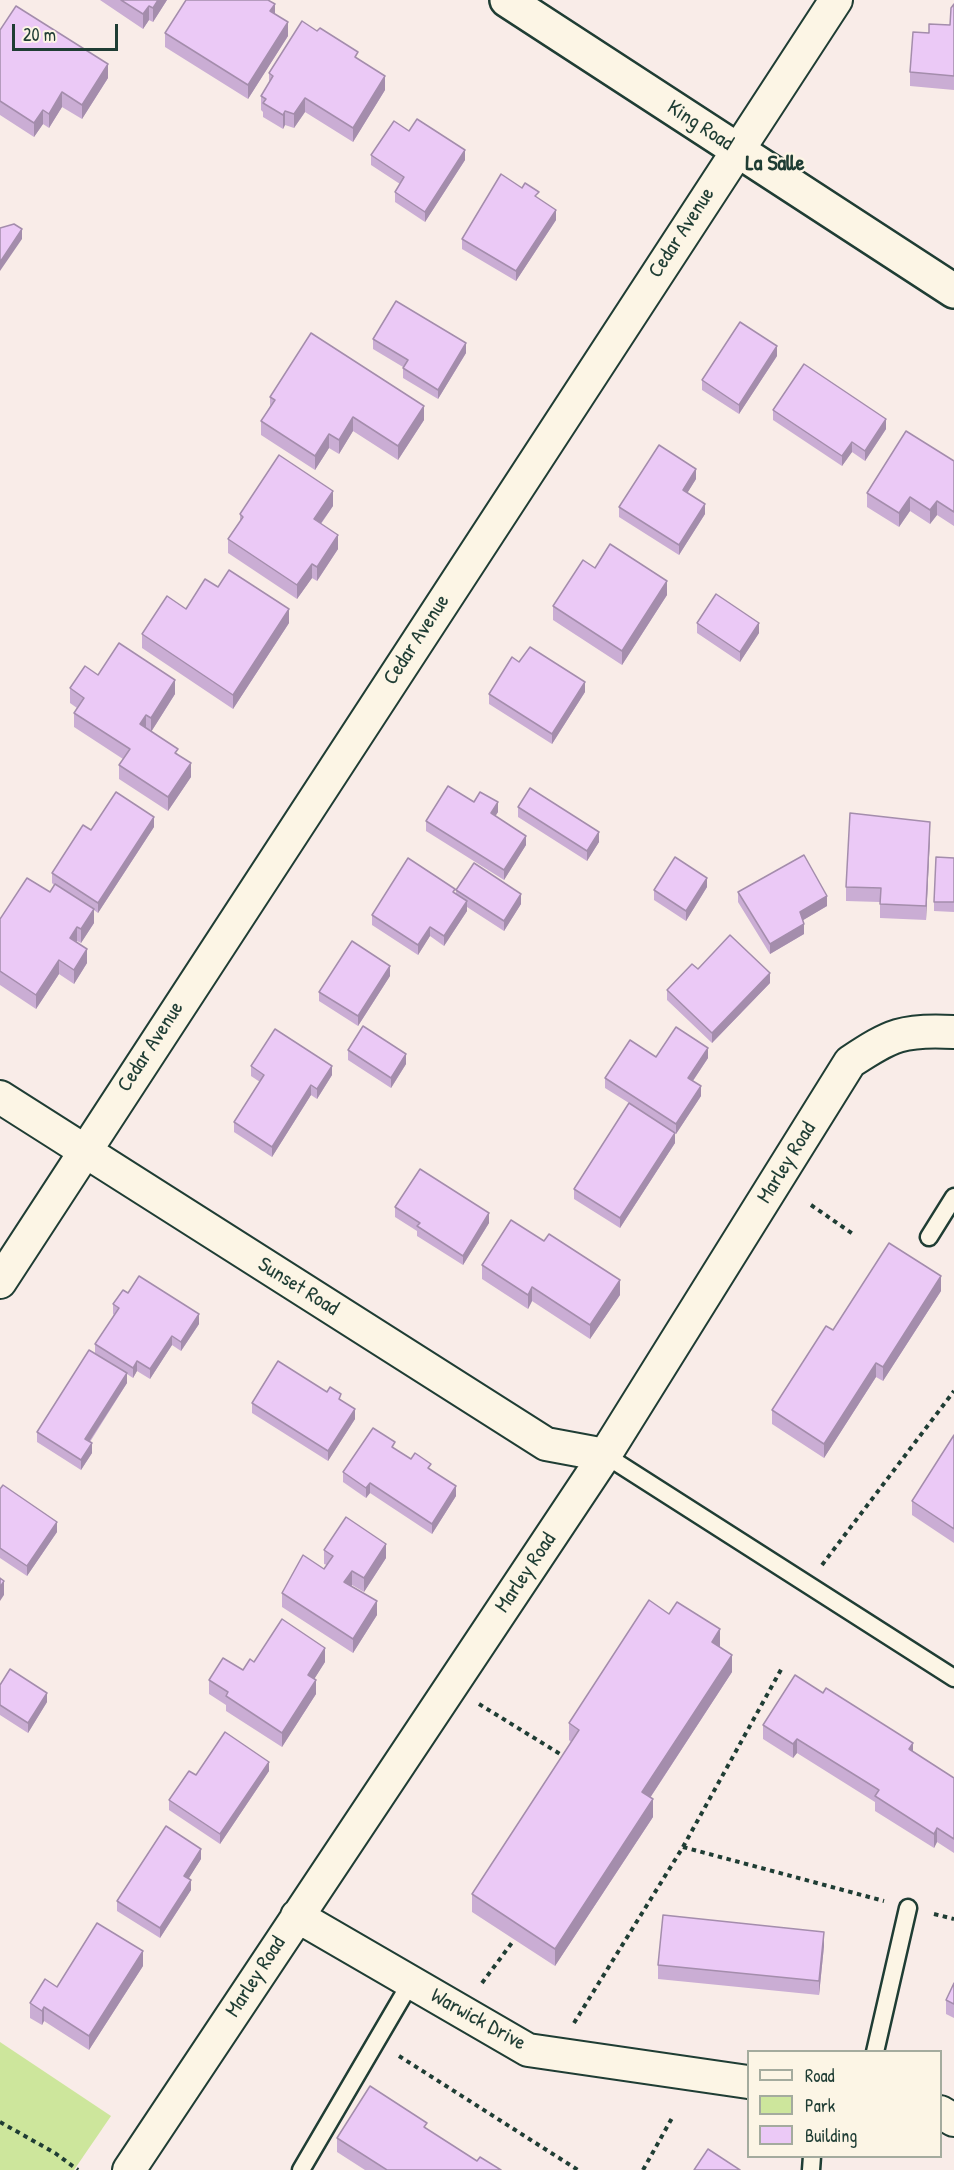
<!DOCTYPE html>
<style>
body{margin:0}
#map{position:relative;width:954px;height:2170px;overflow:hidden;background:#f9ece8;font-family:"Patrick Hand",sans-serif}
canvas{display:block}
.legend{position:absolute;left:747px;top:2050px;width:195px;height:108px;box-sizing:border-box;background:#fcf5e5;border:2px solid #a4ab9e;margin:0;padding:8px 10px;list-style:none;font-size:18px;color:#1f3d34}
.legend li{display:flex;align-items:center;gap:12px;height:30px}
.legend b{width:30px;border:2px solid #a4ab9e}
.scale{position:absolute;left:12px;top:24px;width:106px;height:27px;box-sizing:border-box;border:3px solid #1f3d34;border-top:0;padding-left:8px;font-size:18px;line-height:21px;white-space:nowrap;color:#1f3d34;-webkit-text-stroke:4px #fcf5e5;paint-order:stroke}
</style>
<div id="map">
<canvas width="954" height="2170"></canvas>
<ul class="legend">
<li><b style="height:8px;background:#fcf5e5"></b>Road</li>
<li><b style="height:16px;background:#cde69c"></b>Park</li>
<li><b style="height:16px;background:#ebc9f6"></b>Building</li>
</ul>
<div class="scale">20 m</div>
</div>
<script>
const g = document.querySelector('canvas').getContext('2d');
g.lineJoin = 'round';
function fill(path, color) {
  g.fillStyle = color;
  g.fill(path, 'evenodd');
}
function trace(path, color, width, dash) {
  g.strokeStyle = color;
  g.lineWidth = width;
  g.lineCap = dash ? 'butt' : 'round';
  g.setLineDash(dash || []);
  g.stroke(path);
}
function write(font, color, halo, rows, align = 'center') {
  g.font = font + ' "Patrick Hand",sans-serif';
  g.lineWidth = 4.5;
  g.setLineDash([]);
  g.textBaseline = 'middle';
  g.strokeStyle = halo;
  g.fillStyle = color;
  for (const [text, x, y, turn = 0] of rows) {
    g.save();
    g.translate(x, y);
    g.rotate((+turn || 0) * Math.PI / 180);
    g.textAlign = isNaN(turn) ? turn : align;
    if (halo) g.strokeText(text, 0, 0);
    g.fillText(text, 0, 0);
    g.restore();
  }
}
fill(new Path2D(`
 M0,2042L111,2116L74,2170H0Z`), '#cde69c');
const service = new Path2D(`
 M929,1237L954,1197
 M605,1455L954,1678
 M875,2052L908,1908
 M301,2170L411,1982
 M811,2170L812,2156`);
const minor = new Path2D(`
 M0,1097L546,1444L605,1455
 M0,1282L836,0
 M297,1916L528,2050L748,2082
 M940,2112L954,2120
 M129,2170L605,1455L850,1062C891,1035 903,1029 954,1032`);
const primary = new Path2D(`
 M507,0L954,291`);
trace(service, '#1f3d34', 21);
trace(minor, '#1f3d34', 36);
trace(primary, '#1f3d34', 38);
trace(new Path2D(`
 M811,1205L853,1234
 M822,1565L954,1391
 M479,1704L565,1757
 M683,1847L884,1901
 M934,1914L954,1919
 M482,1983L514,1940
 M574,2023L683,1847L783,1666
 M399,2056L578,2170
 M0,2122L55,2153L78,2170
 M643,2170L672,2118`), '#1f3d34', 4, [4.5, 4.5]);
trace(service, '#fcf5e5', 16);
trace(minor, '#fcf5e5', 32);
trace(primary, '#fcf5e5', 33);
fill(new Path2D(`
 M100,0H167L153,22L149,20L143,29Z
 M954,4V90L910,86V72L929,33L950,25Z
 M275,14L288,36L248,99L165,47V33Z
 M0,30L108,78L82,119L62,107L49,128L43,124L34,137L0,115Z
 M358,59L385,90L353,142L305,112L294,128L285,125L283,129L263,117V112L261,110V96L269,83V73Z
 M409,131L465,160L425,222L395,202V192L400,184L371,165V155Z
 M539,199L556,220L516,281L462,249V239Z
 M373,339L466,353L438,399L403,378V367L373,349Z
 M777,356L739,414L702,390V380Z
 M270,397L424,420L398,460L353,431L339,454L329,448L315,470L261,435V421L270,406Z
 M773,410L886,429L865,461L852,452L842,466L773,420Z
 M954,461V526L937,515L930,524L910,511L899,527L867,507V493Z
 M696,479L687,493L705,514L679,555L619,517V507Z
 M333,506L321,524L338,549L317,581L312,578L297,599L228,553V539L240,522V514Z
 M595,568L667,595L622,665L553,620V606Z
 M218,587L289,623L233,709L142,648V634L186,609Z
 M697,623L759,633L740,662L697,633Z
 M519,662L585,692L552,744L489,704V694Z
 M98,675L175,694L151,732L178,754L191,777L168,811L119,779V765L123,759L74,727V713L77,708L70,703V688Z
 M474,802L498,812L495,816L526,845L504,880L426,831V821Z
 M518,807L599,842L587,861L518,817Z
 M154,827L98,913L94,910V923L81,943L77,941L76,942L87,963L74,984L59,974L36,1009L0,985V919L50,892L54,885L52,883V873L91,830Z
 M930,836L926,920L880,918V902L846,901V887Z
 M954,858V912L934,911V902Z
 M707,887L686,921L654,900V890Z
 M456,890L521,904L504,931L467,907V911L444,946L430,936L418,955L372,925V915L456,894Z
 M738,892L827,906L803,920L804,934L770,954L738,902Z
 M698,969L770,983L712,1043L667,1000V990Z
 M390,976L358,1026L319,1001V992Z
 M348,1050L406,1064L391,1088L348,1060Z
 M656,1057L708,1058L693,1081L701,1096L676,1134L675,1133V1143L620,1228L574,1199V1189L629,1103L605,1088V1078Z
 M251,1066L332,1075L317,1099L311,1095L272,1157L234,1132V1122L260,1082L251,1076Z
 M395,1207L489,1223L463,1265L417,1236V1231L395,1217Z
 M482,1265L620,1295L590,1339L532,1301L528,1309L482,1279Z
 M941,1291L883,1381L876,1377L824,1458L772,1424V1410L833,1330Z
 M128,1293L199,1324L181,1351L172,1345L150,1379L137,1371L133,1378L127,1374V1383L90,1442L92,1453L81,1470L37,1442V1432L95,1354V1344L114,1315L113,1314V1304Z
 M341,1401L355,1419L328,1461L252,1413V1403Z
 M954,1435V1543L912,1515V1501Z
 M395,1449L411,1459L431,1470L456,1496L432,1534L370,1493L366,1498L343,1482V1472Z
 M0,1489L57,1532L27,1576L0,1558Z
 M324,1550L386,1558L364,1592L352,1585L351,1586L377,1615L353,1653L282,1607V1593L324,1569L327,1565L324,1564Z
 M720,1647L732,1672L650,1798L653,1817L555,1966L472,1912V1894L571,1742L569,1740V1723Z
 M254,1662H325L314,1679L316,1694L282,1747L226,1711V1705L209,1694V1680L243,1670Z
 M0,1685L47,1702L28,1733L0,1715Z
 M763,1725L913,1752L954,1778V1853L937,1842L934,1848L875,1811V1802L797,1753L793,1758L763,1739Z
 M269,1771L220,1844L169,1810V1800L196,1775Z
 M201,1859L188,1879L191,1890L160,1938L117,1911V1901Z
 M824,1946L819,1995L658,1979V1965Z
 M143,1966L89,2050L44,2021L42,2025L30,2018V2003L57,1987Z
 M954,1983V2018L946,2014V2000Z
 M427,2129L477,2161L501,2170H365L337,2152V2138Z`), '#caadd4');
fill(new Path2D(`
 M158,0H167L153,22V8Z
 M275,4V18L270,11Z
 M149,6V20L143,29V14Z
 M288,22V36L248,99V85Z
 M108,64V78L82,119V105Z
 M385,76V90L353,142V128Z
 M62,92V107L49,128V114Z
 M305,98V112L294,128V114Z
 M43,110V124L34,137V123Z
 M285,111V125L283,129V115Z
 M465,150V160L425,222V212Z
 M556,210V220L516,281V271Z
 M22,229V239L0,271V262Z
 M466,343V353L438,399V390Z
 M777,346V356L739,414V405Z
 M424,406V420L398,460V446Z
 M353,417V431L339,454V440Z
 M886,419V429L865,461V451Z
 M329,434V448L315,470V456Z
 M852,442V452L842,466V456Z
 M696,469V479L683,500V490Z
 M333,491V506L314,533V519Z
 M910,497V511L899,527V513Z
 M937,501V515L930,524V510Z
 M705,504V514L679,555V545Z
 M338,535V549L317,581V567Z
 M312,564V578L297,599V585Z
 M667,581V595L622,665V651Z
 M289,609V623L233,709V695Z
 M759,623V633L740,662V652Z
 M175,680V694L151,732V718Z
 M585,682V692L552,744V734Z
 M146,715V729L140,724Z
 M191,763V777L168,811V797Z
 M498,802V812L491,823V813Z
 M154,817V827L98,913V903Z
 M930,822V836L926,920V906Z
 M599,832V842L587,861V851Z
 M526,836V845L504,880V870Z
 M707,878V887L686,921V911Z
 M521,894V904L504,931V921Z
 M827,896V906L800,922V912Z
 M467,901V911L444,946V936Z
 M94,909V923L81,943V929Z
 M804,924V934L770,954V944Z
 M77,927V941L70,952V938Z
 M430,927V936L418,955V945Z
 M87,949V963L74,984V970Z
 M59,960V974L36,1009V995Z
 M390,966V976L358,1026V1016Z
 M770,973V983L712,1043V1033Z
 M708,1048V1058L688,1088V1078Z
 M406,1054V1064L391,1088V1078Z
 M332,1066V1075L317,1099V1089Z
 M311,1085V1095L272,1157V1147Z
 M701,1086V1096L676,1134V1124Z
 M675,1133V1143L620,1228V1218Z
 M489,1213V1223L463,1265V1256Z
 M941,1276V1291L883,1381V1367Z
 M620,1280V1295L590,1339V1325Z
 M532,1287V1301L528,1309V1295Z
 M199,1314V1324L181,1351V1342Z
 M172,1336V1345L150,1379V1369Z
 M137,1361V1371L133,1378V1368Z
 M876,1363V1377L824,1458V1444Z
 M127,1373V1383L85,1448V1439Z
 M355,1409V1419L328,1461V1451Z
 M92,1443V1453L81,1470V1460Z
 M370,1483V1493L366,1498V1488Z
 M456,1486V1496L432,1534V1524Z
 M57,1522V1532L27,1576V1566Z
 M386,1544V1558L364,1592V1578Z
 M352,1571V1585L344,1597V1582Z
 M4,1581V1595L0,1601V1587Z
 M377,1601V1615L353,1653V1639Z
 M720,1629V1647L712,1642Z
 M325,1648V1662L308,1689V1675Z
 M732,1655V1672L642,1810V1792Z
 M316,1680V1694L282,1747V1733Z
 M47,1693V1702L28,1733V1723Z
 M797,1739V1753L793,1758V1744Z
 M913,1743V1757L909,1749Z
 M269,1762V1771L220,1844V1834Z
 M653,1799V1817L555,1966V1949Z
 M937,1828V1842L934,1848V1834Z
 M201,1849V1859L184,1886V1876Z
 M191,1880V1890L160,1938V1928Z
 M824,1932V1946L819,1995V1981Z
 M143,1951V1966L89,2050V2036Z
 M44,2007V2021L42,2025V2011Z`), '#a48dac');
const building = new Path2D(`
 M121,0H158L153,8L149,6L143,14Z
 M186,0H268L275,4L270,11L288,22L248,85L165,33Z
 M954,4V76L910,72L913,32L929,33V24L950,25L951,8Z
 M16,6L108,64L82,105L62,92L49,114L43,110L34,123L0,101V30Z
 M302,21L317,31L320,28L358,52L355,57L385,76L353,128L305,98L294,114L285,111L283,115L263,103L266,99L261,96L273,76L269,73Z
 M417,119L465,150L425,212L395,192L404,177L371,155L394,121L409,131Z
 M501,174L522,188L525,183L539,192L535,196L556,210L516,271L462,239Z
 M14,224L22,229L0,262V228Z
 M396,301L466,343L438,390L403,368L408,360L373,339Z
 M740,322L777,346L739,405L702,380Z
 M311,333L424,406L398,446L353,417L339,440L329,434L315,456L261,421L275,400L270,397Z
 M804,364L886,419L865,451L852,442L842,456L773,410Z
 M906,431L954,461V512L937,501L930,510L910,497L899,513L867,493Z
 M659,445L696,469L683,490L705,504L679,545L619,507Z
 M279,455L333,491L314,519L338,535L317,567L312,564L297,585L228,539L243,517L240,514Z
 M610,544L667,581L622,651L553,606L583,560L595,568Z
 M229,570L289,609L233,695L142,634L167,596L186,609L205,579L218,587Z
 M716,594L759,623L740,652L697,623Z
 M119,643L175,680L151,718L146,715L140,724L178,749L175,753L191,763L168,797L119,765L130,749L74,713L84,698L70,688L85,666L98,675Z
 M530,647L585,682L552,734L489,694L512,657L519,662Z
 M448,786L474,802L480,792L498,802L491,813L526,836L504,870L426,821Z
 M530,788L599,832L587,851L518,807Z
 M116,792L154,817L98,903L52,873L83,825L91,830Z
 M850,813L930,822L926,906L880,904L881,888L846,887Z
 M804,855L827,896L800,912L804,924L770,944L738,892Z
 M675,857L707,878L686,911L654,890Z
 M936,857L954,858V902H934Z
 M408,858L455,889L453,892L467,901L444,936L430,927L418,945L372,915Z
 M474,863L521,894L504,921L456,890Z
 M27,878L50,892L55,884L94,909L81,929L77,927L70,938L87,949L74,970L59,960L36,995L0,971V919Z
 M730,935L770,973L712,1033L667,990L692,964L698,969Z
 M352,941L390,966L358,1016L319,992Z
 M363,1026L406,1054L391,1078L348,1050Z
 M676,1027L708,1048L688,1078L701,1086L676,1124L605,1078L630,1040L656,1057Z
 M275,1029L332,1066L317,1089L311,1085L272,1147L234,1122L264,1075L251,1066Z
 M629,1103L675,1133L620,1218L574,1189Z
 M420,1169L489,1213L463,1256L417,1226L420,1223L395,1207Z
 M511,1220L544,1241L549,1234L620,1280L590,1325L532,1287L528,1295L482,1265Z
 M889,1243L941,1276L883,1367L876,1363L824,1444L772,1410L826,1326L833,1330Z
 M139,1276L199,1314L181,1342L172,1336L150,1369L137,1361L133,1368L95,1344L119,1308L113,1304L123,1290L128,1293Z
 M89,1350L127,1373L85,1439L92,1443L81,1460L37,1432Z
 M278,1361L327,1392L330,1387L341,1394L339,1399L355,1409L328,1451L252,1403Z
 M373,1428L395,1442L392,1447L411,1459L415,1453L431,1464L428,1468L456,1486L432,1524L370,1483L366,1488L343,1472Z
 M954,1435V1529L912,1501Z
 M3,1485L57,1522L27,1566L0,1548V1489Z
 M346,1517L386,1544L364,1578L352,1571L344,1582L377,1601L353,1639L282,1593L303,1555L324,1569L333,1556L324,1550Z
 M0,1578L4,1581L0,1587Z
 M649,1600L669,1614L677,1602L720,1629L712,1642L732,1655L642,1792L653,1799L555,1949L472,1894L579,1730L569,1723Z
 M282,1619L325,1648L308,1675L316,1680L282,1733L226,1696L228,1692L209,1680L223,1658L243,1670L250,1659L254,1662Z
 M10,1669L47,1693L28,1723L0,1705V1685Z
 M795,1675L823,1693L826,1688L913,1743L909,1749L954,1778V1839L937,1828L934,1834L875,1796L879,1790L797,1739L793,1744L763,1725Z
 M225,1732L269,1762L220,1834L169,1800L189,1771L196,1775Z
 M166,1826L201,1849L184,1876L191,1880L160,1928L117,1901Z
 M663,1915L824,1932L819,1981L658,1965Z
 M97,1923L143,1951L89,2036L44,2007L42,2011L30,2003L45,1979L57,1987Z
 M954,1983V2004L946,2000Z
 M370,2086L427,2123L424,2127L477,2161L480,2157L501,2170H387L337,2138Z
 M708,2149L740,2170H694Z`);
fill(building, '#ebc9f6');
trace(building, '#a48dac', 1.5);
write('21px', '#1f3d34', '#fcf5e5', [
 ["King Road",700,126,33],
 ["Cedar Avenue",682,233,-57],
 ["Cedar Avenue",417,640,-57],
 ["Cedar Avenue",151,1047,-57],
 ["Marley Road",787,1163,-58],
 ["Sunset Road",298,1287,32],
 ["Marley Road",526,1573,-56],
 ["Marley Road",256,1977,-57],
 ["Warwick Drive",478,2020,29]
]);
write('bold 22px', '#1f3d34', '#fcf5e5', [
 ["La Salle",775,164]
]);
</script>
